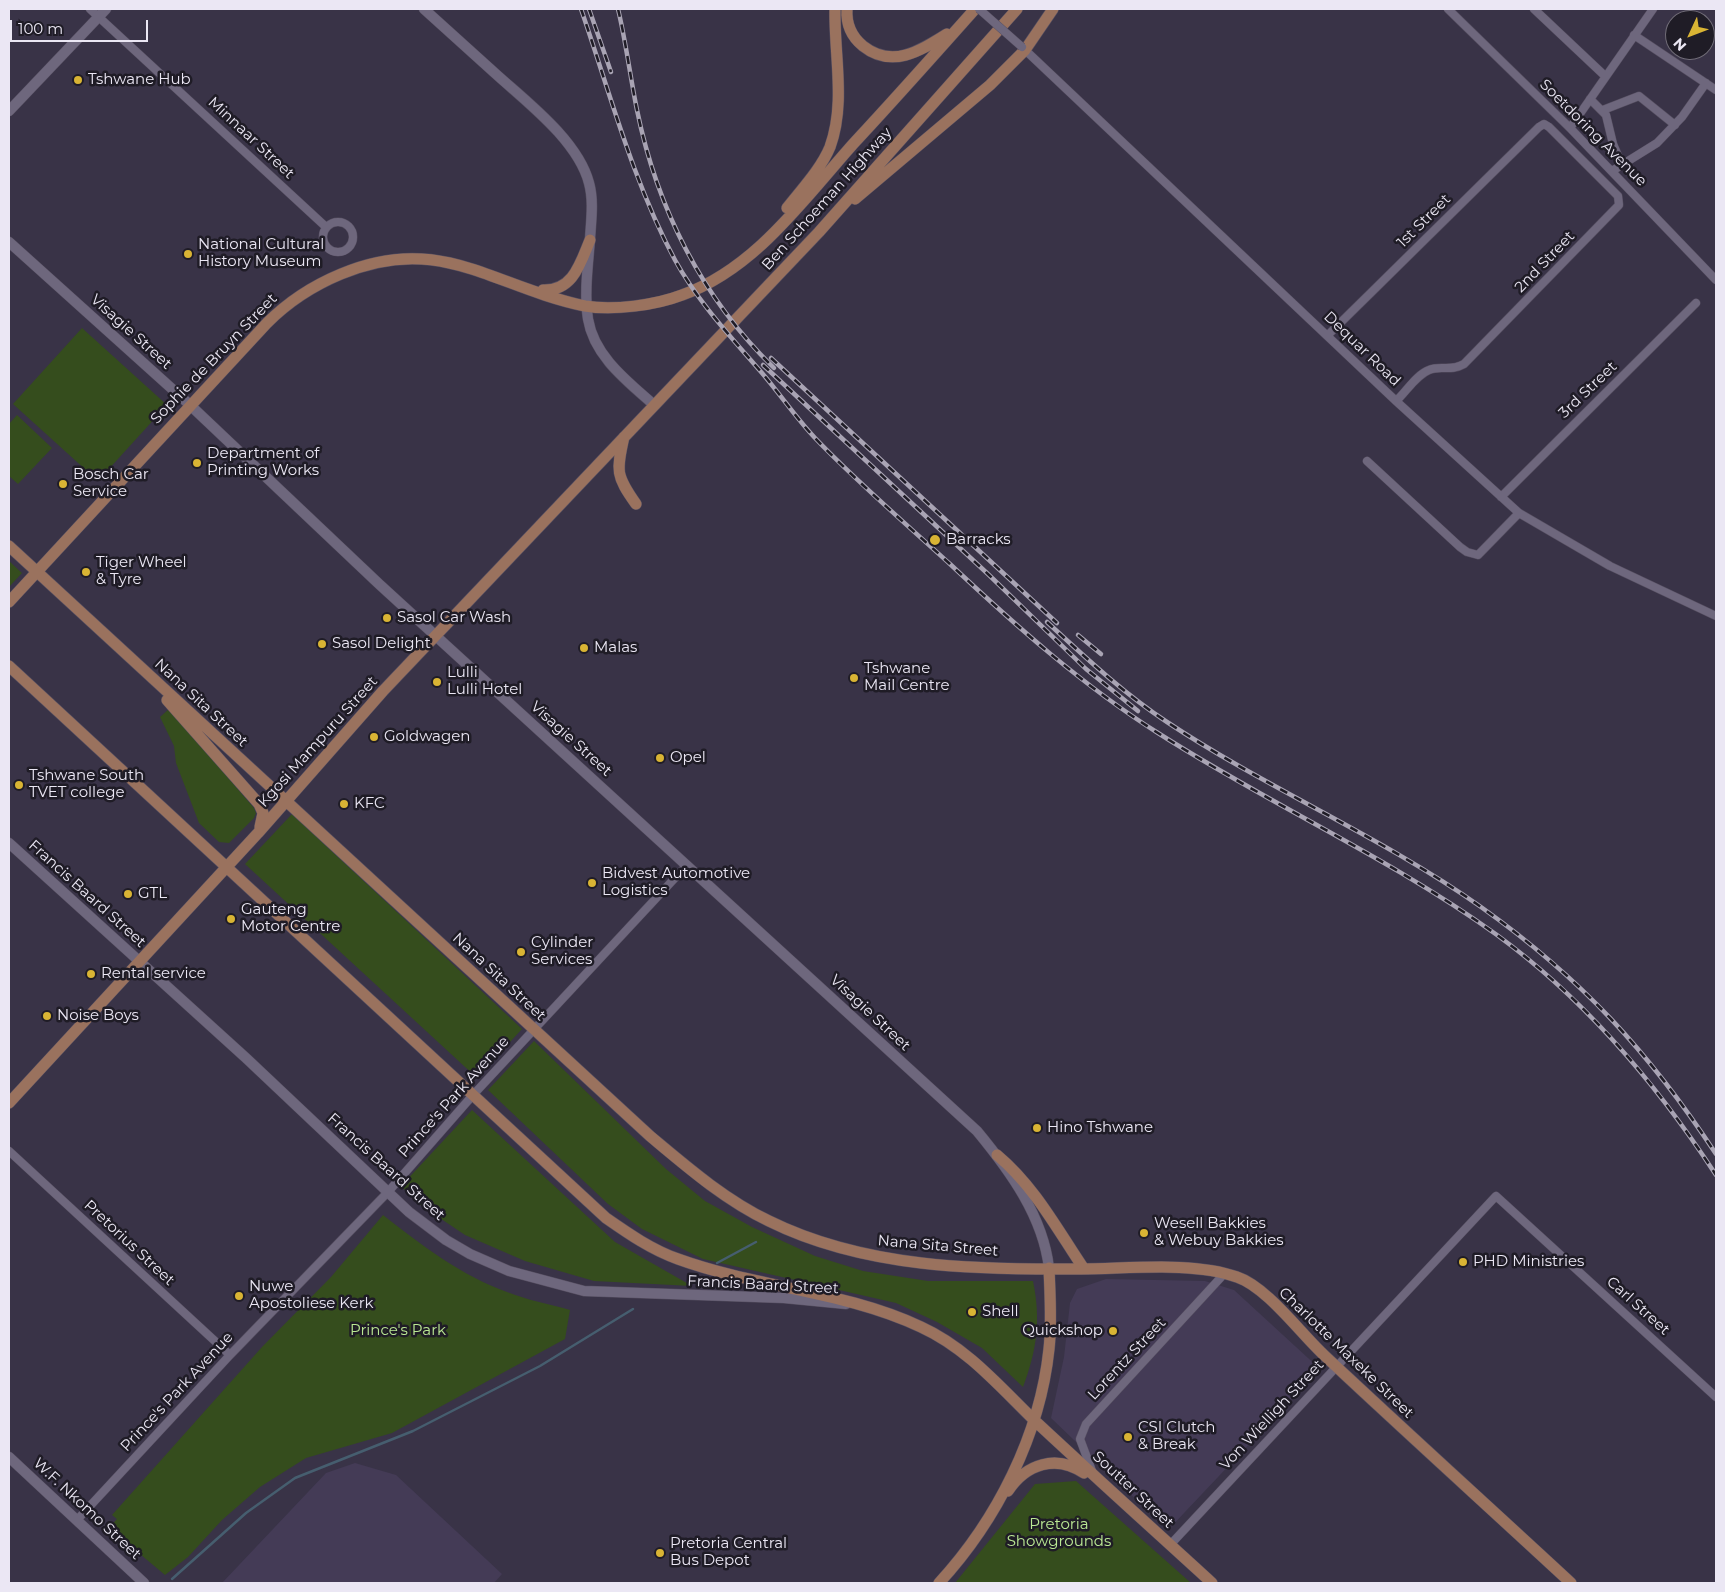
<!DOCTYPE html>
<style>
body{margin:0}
#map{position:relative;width:1725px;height:1592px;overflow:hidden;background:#393347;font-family:Montserrat,sans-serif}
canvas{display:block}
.frame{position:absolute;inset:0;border:10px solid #ebe7f4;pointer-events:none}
.north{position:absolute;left:1665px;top:10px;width:50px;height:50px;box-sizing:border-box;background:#1f1c26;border:1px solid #716d78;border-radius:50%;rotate:227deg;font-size:14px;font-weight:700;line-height:20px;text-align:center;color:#ebe7f4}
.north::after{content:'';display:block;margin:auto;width:18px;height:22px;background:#d9b434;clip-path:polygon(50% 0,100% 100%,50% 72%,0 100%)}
.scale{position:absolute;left:10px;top:20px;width:138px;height:22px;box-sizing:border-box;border:2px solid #ebe7f4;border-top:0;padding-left:6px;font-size:15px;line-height:18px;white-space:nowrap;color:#ebe7f4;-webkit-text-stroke:4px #1f1c26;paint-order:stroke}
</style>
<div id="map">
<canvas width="1725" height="1592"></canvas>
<div class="frame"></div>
<div class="north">N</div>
<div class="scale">100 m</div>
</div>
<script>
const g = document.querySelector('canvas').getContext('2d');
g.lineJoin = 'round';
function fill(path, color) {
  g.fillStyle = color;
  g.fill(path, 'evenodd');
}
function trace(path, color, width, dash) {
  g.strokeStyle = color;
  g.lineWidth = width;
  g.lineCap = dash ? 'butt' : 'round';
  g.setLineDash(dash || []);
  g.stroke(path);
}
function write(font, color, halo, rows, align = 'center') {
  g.font = font + ' Montserrat,sans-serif';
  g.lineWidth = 5;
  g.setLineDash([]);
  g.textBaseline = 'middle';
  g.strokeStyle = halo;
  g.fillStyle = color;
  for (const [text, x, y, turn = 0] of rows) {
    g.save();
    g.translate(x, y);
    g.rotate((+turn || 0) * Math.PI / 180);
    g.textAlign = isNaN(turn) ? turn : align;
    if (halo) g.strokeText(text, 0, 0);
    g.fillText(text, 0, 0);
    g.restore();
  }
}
fill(new Path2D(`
 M1106,1279L1205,1281L1234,1290L1320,1369L1168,1530L1051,1418L1064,1357L1070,1303L1077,1289Z
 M355,1463L396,1475L502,1574L494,1583H222L326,1473Z`), '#443b56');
fill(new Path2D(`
 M82,328L167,405L98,481L13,404Z
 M17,415L52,448L18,484L9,476V424Z
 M9,561L22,573L9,587Z
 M169,709L254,808L256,813L254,818L229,843L219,842L199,823L176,763L174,746L160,717Z
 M292,814L522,1029L477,1078L245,864Z
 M534,1041L666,1169L705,1201L752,1227L815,1256L863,1271L928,1281H1033C1041,1320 1037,1350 1023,1387L982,1348L937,1322L896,1303L703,1259L642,1229L608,1204L488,1090Z
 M472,1110L615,1242L692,1286L594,1281L525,1261L465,1235L419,1204L401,1186Z
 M383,1215C420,1244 462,1276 507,1292C527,1300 549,1304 570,1310L565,1339L392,1433L306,1458L260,1487L222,1520L188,1557L165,1575L109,1528L117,1519L112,1515L262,1347L331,1277Z
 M1076,1481L1191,1583H955L1035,1484Z`), '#354d1d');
trace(new Path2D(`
 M717,1263L756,1242
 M172,1579L246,1513L295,1478L413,1431L540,1366L633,1309`), '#465e6f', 2.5);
const street = new Path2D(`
 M90,9L326,227
 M1448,9L1570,128L1716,280
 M1534,9L1605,76
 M1634,35L1716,90
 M1023,48L1396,401L1519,513L1610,566L1716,616
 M1590,99L1606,115L1613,144L1622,165
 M1603,110L1639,96L1675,125
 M1570,128L1653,9
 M1612,171L1657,143L1682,117L1706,83
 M323 237a15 15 0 1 1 30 0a15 15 0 1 1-30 0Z
 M1328,335L1539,127L1544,124L1549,127L1618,196L1619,205L1464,364C1450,372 1441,365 1429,370C1416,375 1406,392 1396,401
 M1367,461L1460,547L1467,552L1478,555L1519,513
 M1501,497L1696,303
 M9,1151L230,1355
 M1092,1471L1080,1439L1086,1424L1224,1274
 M77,1520L230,1355L388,1192L473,1095L687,865
 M1170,1545L1496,1196L1716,1397`);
const secondary = new Path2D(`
 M424,9C448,31 473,53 497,75C528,103 578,141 589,183C594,201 591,221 590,239C588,265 584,294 588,319C594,356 627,381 653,404
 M9,111L106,9
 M9,242L190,405L379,584L977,1131C1010,1171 1043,1216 1049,1268
 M9,843L246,1058L409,1212L446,1240L470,1254L509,1271L584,1291L784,1298L846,1304
 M9,1457L144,1583`);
const primary = new Path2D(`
 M847,9C846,24 852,37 863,46C892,69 920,51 947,34
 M855,199L990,85L1025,50L1053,9
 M787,208C801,190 821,169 830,147C846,103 834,55 835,9
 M543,290C573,291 580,264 590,240
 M624,437C616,471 616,476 636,504
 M9,546L650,1136C687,1167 725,1200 769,1221C864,1268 976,1270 1081,1269C1127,1269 1193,1261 1237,1277C1267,1287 1301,1334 1325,1356C1406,1432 1489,1507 1571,1583
 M9,602L267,323C289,301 312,286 341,274C440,232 493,287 585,306C613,311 656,305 682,295C755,269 804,199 854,143C895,99 935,54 975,9
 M9,666L606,1218C629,1234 652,1250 678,1259C758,1288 845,1291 921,1327C967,1348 999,1386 1034,1420C1093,1475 1153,1529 1212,1583
 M167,700L259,804L263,813L260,827
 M9,1103L258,833L383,691L819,232L1017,9
 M997,1155C1035,1187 1057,1229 1084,1269
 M1008,1491C1026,1464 1056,1454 1084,1473
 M939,1583C997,1520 1040,1435 1049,1349C1052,1322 1050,1295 1049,1268`);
trace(street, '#564f61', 9);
trace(secondary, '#564f61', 11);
trace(primary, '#564f61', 12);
trace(street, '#6e677d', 8);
trace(secondary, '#6e677d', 10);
trace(primary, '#9a725e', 11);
const rail = new Path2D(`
 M581,9C610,93 633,182 675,260C698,302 731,337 762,373C780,394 796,418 815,438C857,482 905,523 950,564C1015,625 1082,685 1158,733C1269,804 1390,858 1497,935C1586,1000 1656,1083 1716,1175
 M589,9L611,72
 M618,9C626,42 630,76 637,110C657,208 702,298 774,368
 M771,358L1057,623
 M763,365L989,575L1086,669L1138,711
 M1047,622C1085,657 1123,693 1167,722C1268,789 1382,837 1481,907C1581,978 1649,1052 1716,1154
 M1078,635L1101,654`);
trace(rail, '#a9a4b4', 4.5);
trace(rail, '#1f1c26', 2.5, [8]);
const streetBridge = new Path2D(`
 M979,9L1022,47`);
trace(streetBridge, '#564f61', 9, []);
trace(streetBridge, '#6e677d', 8);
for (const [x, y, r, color] of [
 [78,80,5,"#d9b434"],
 [188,254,5,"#d9b434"],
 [197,463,5,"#d9b434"],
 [63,484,5,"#d9b434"],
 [935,540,6,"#d9b434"],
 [86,572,5,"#d9b434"],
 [387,618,5,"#d9b434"],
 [322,644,5,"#d9b434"],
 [584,648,5,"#d9b434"],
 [854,678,5,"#d9b434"],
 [437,682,5,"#d9b434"],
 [374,737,5,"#d9b434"],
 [660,758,5,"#d9b434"],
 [19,785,5,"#d9b434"],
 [344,804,5,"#d9b434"],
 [592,883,5,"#d9b434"],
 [128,894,5,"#d9b434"],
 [231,919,5,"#d9b434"],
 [521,952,5,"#d9b434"],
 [91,974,5,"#d9b434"],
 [47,1016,5,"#d9b434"],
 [1037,1128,5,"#d9b434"],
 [1144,1233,5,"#d9b434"],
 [1463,1262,5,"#d9b434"],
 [239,1296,5,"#d9b434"],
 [972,1312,5,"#d9b434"],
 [1113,1331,5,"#d9b434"],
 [1128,1437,5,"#d9b434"],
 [660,1553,5,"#d9b434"]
]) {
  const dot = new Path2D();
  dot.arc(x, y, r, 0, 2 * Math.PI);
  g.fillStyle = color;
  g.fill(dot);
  trace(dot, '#1f1c26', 2);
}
write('15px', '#ebe7f4', '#1f1c26', [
 ["Tshwane Hub",88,80],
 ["National Cultural",198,245],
 ["History Museum",198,262],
 ["Department of",207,454],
 ["Printing Works",207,471],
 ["Bosch Car",73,475],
 ["Service",73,492],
 ["Barracks",946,540],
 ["Tiger Wheel",96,563],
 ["& Tyre",96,580],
 ["Sasol Car Wash",397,618],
 ["Sasol Delight",332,644],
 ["Malas",594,648],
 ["Tshwane",864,669],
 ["Mail Centre",864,686],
 ["Lulli",447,673],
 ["Lulli Hotel",447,690],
 ["Goldwagen",384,737],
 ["Opel",670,758],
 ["Tshwane South",29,776],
 ["TVET college",29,793],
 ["KFC",354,804],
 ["Bidvest Automotive",602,874],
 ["Logistics",602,891],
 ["GTL",138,894],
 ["Gauteng",241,910],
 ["Motor Centre",241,927],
 ["Cylinder",531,943],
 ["Services",531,960],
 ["Rental service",101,974],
 ["Noise Boys",57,1016],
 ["Hino Tshwane",1047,1128],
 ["Wesell Bakkies",1154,1224],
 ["& Webuy Bakkies",1154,1241],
 ["PHD Ministries",1473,1262],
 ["Nuwe",249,1287],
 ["Apostoliese Kerk",249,1304],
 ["Shell",982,1312],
 ["Quickshop",1103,1331,"right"],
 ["CSI Clutch",1138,1428],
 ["& Break",1138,1445],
 ["Pretoria Central",670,1544],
 ["Bus Depot",670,1561]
], 'left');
write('15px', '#ebe7f4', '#1f1c26', [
 ["Soetdoring Avenue",1593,133,45],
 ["Minnaar Street",251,138,43],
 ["Ben Schoeman Highway",827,199,-48],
 ["1st Street",1424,221,-45],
 ["2nd Street",1545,262,-46],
 ["Visagie Street",131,332,42],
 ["Dequar Road",1362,349,44],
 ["Sophie de Bruyn Street",214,359,-46],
 ["3rd Street",1588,390,-44],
 ["Nana Sita Street",201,703,43],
 ["Visagie Street",571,739,42],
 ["Kgosi Mampuru Street",318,742,-48],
 ["Francis Baard Street",87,894,42],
 ["Nana Sita Street",499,977,43],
 ["Visagie Street",870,1013,43],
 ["Prince's Park Avenue",454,1097,-48],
 ["Francis Baard Street",386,1167,42],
 ["Pretorius Street",129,1243,43],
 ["Nana Sita Street",938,1246,5],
 ["Francis Baard Street",763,1285,3],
 ["Carl Street",1638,1306,42],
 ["Charlotte Maxeke Street",1346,1353,44],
 ["Lorentz Street",1127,1359,-47],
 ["Prince's Park Avenue",177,1392,-47],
 ["Von Wielligh Street",1272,1415,-47],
 ["Soutter Street",1133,1490,43],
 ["W.F. Nkomo Street",87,1509,43]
]);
write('15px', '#bbe994', '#1f1c26', [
 ["Prince's Park",398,1331],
 ["Pretoria",1059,1525],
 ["Showgrounds",1059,1542]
]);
</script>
